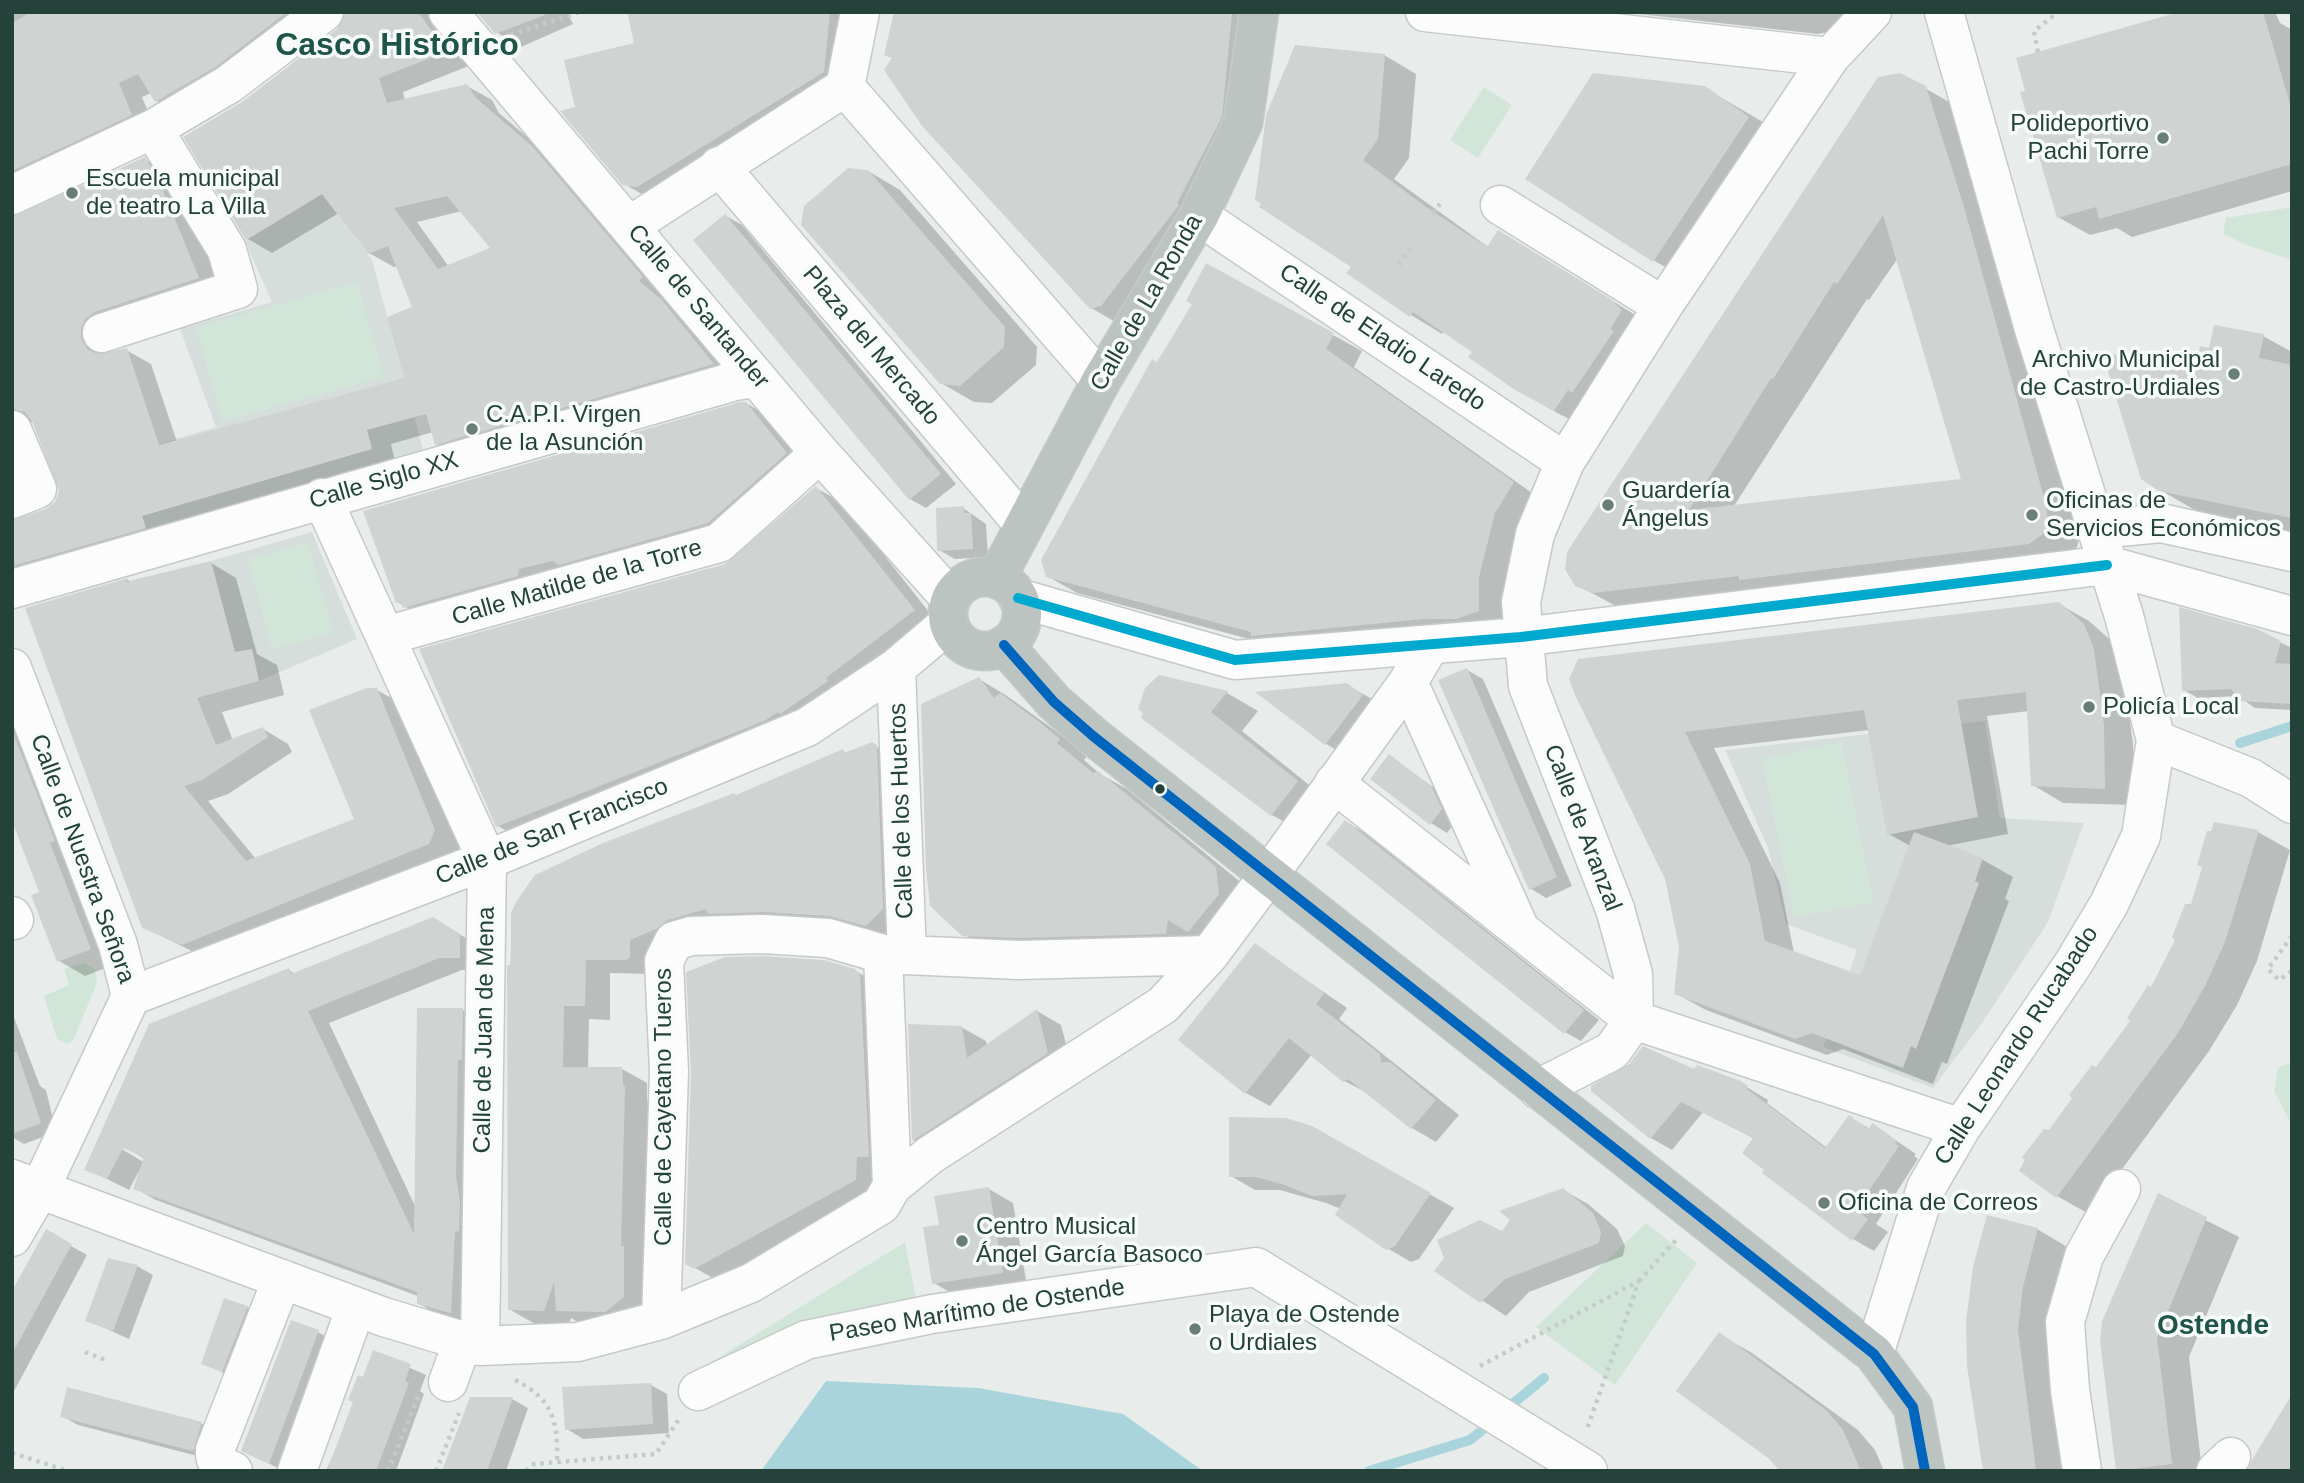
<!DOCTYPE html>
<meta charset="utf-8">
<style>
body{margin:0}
#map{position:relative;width:2304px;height:1483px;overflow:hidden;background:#e8edeb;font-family:Helvetica,sans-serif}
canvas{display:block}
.frame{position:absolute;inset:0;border:14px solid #24423a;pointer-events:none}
</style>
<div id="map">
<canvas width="2304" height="1483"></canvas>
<div class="frame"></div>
</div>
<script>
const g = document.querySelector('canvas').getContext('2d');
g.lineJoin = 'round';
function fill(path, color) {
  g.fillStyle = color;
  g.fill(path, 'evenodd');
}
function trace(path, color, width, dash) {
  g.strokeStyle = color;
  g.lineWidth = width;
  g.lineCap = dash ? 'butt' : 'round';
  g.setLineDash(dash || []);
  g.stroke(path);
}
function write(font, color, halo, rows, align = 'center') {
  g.font = font + ' Helvetica,sans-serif';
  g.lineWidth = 7;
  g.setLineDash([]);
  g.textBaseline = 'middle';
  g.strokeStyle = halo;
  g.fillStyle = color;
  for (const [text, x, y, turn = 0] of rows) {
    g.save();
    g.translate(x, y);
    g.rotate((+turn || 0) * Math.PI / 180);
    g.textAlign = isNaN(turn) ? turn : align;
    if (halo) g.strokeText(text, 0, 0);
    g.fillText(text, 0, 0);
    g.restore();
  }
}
fill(new Path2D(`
 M322,194L372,260L425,457L147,533L123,455L216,427L180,329L272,302L245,241Z
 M312,532L357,639L259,681L137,715L88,591L211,561Z
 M1985,721L2000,818L2084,823L2048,922L1982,1023L1933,1088L1823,1047L1857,950L1786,924L1768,848L1725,750Z`), '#d6dedb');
fill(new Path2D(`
 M1484,87L1512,105L1478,158L1450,140Z
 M2292,207V260L2249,246L2223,234L2226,218Z
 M357,282L384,377L222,421L196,328Z
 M308,543L333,633L272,649L248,559Z
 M1841,742L1873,902L1794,917L1762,759Z
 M84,963L95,969L97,983L73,1041L67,1044L57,1039L44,996L69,985L64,969Z
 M2292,1062V1126L2274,1091L2278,1068Z
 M1646,1223L1697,1263L1615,1385L1536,1327Z
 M905,1242L918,1309L699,1370Z`), '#d1e6d8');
fill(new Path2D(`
 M826,1381L978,1388L1123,1414L1203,1471H761Z`), '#a9d4db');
fill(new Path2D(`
 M12,12H330L181,115L157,101L151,93L142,97L155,129L14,207L16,217L144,159L169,173L183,196L222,292L105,342V355L126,350L151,364L177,442L406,379L414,308L398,266L394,267L369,253L339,213L272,253L248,239L186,137L243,103L338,31L347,12H456L474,64L403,92L405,101L467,86L492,100L499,113L558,163L666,292L663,296L686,316L736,378L460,458L436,444L433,432L391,444L395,462L12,593ZM462,211L493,249L449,267L417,222ZM34,422L61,491L56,503L47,511L15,520L28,423Z
 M479,12H567L573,24L521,47L496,32Z
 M675,12H855L848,86L649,198L624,184L577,108L636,45Z
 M895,12H1260L1250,134L1121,325L1091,308L894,59Z
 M1621,12H1869L1832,31L1818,34Z
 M2185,12H2275L2280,23L2292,30V191L2132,237L2117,228L2090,235L2058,217Z
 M1384,55L1416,74L1409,158L1394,179L1488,247L1530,250L1640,318L1586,428L1548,408L1444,331L1442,334L1411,315L1353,266L1261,207Z
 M1900,74L1958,107L2080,536L2077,547L2062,562L1625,611L1577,585L1880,79ZM1898,258L1963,481L1734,506L1867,299L1869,300Z
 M1705,88L1766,124L1683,277L1653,260Z
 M868,171L900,190L1037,347L1036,365L992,403L974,402L941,383Z
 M726,216L742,225L956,484L926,508L910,499Z
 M1333,335L1362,351L1354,367L1542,500L1507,627L1268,644L1077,593L1047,576L1157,364Z
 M2263,336L2292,352V534L2207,517L2146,482L2210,350Z
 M746,403L774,420L814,469L736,538L432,623L398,602Z
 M816,488L843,503L940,626L852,694L524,841L498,826L726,565Z
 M963,508L986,524L988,557L955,559L939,550Z
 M211,563L236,578L257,654L277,665L284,695L222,712L233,741L263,729L288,744L292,752L228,794L208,801L256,859L356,820L377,690L402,704L460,846L454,858L208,959L143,927L27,609L128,580L131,582Z
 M2059,604L2089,621L2114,643L2123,667L2133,744L2134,805L2063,803L2033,785L2029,711L1987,716L2008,834L1946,846L1983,860L2013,877L2005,899L2009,901L1947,1064L1942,1062L1933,1084L1843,1049L1827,1055L1706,1010L1675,993L1681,947L1666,879L1571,679ZM1870,730L1889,834L1910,846L1861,977L1794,953L1780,883L1714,748Z
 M2257,631L2292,648V710L2255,708L2238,696L2198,698L2184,690Z
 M1467,670L1483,679L1572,886L1546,898L1530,888Z
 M1160,677L1227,693L1258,711L1242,731L1329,801L1304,833L1272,815L1143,717Z
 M12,679L116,964L85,976L59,961L41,893L12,816Z
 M979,679L1007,696L1067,739L1087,756L1084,760L1100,774L1127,789L1244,885L1217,947L1196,934L1194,949L992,951L963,934Z
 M1347,685L1379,703L1358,762L1326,744L1260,693Z
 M872,744L902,762L892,940L735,927L652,974L610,973V1020L589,1019L588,1069H622L647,1083V1101L650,1103L649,1311L583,1325L571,1318L569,1324H535L509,1309L508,1047L512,914L738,797L842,751L847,754Z
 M1389,756L1447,797L1457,819L1447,833L1431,823Z
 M1346,822L1362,831L1599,1020L1581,1041L1565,1032Z
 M2258,832L2290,850L2257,961L2237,1005L2209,1051L2089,1214L2057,1196L2027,1160L2132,1020L2152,989L2192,906Z
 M455,931L481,948V970H462L329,1023L416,1208L463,1010L484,1023L472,1324L440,1316L418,1303V1296L156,1200L135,1188L139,1171L129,1190L87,1169L289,970L295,974ZM117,1142L145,1159V1163L115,1145Z
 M1255,945L1347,1008L1339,1019L1459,1115L1436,1142L1412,1128L1370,1094L1344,1081L1312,1054L1270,1106L1246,1093Z
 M854,970L882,986V1194L722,1283L686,1263Z
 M1037,1011L1061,1025L1072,1067L938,1154L914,1140L909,1026L961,1027L986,1041L987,1046Z
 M12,1012L40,1086L46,1090L56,1132L24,1144L12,1137Z
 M1695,1071L1740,1083L1768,1100L1767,1103L1827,1148L1850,1117L1870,1129L1873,1125L1916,1154L1914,1156L1918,1159L1876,1224L1888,1232L1874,1251L1853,1239L1767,1169L1755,1139L1703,1112L1672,1150L1651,1138L1593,1091Z
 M1312,1128L1454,1208L1419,1259L1411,1262L1387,1248L1341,1209L1326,1203L1280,1190H1255L1231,1176Z
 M989,1189L1013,1203L1027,1286L958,1297L934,1283L941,1226Z
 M1563,1190L1588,1204L1617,1229L1625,1246L1623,1256L1529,1292L1506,1316L1437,1271L1503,1234Z
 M2158,1196L2239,1237L2189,1357L2202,1471H2118Z
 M2037,1229L2069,1248L2066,1471H1985L1969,1366Z
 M46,1232L87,1255L12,1395V1296Z
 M137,1266L153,1275L129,1339L87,1320Z
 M247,1307L263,1317L238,1380L203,1363Z
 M318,1332L334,1341L284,1471L260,1459Z
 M1720,1335L1752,1353L1858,1430L1875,1450L1884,1471H1782Z
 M374,1352L426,1375L420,1391L424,1394L396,1471H326L345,1430Z
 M651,1385L667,1394L669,1433L583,1439L567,1429Z
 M69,1390L202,1424L217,1433L209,1459L78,1425L62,1416Z
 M471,1399H512L528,1408L506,1471H444Z`), '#0003');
trace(new Path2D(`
 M2240,743L2292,726
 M1504,1411L1544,1378
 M1369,1471L1470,1440L1493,1421`), '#a9d4db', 10);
fill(new Path2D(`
 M31,12H287L217,66L155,102L138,74L119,83L132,115L12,171V23Z
 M345,12H418L439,41L442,38L451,50L379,78L387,103L467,84L475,97L533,147L643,277L639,281L662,300L714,364L435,445L426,414L367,430L372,449L142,516L146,528L12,566V520L46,509L55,502L59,491L32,421L25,412L12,409V217L145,157L159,180L199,278L95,312L85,319L81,328V339L88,350L98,354L127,348L159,445L404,378L387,317L412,307L388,246L368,254L322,194L246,240L183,137L242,102L337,29ZM447,196L490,248L438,269L394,208Z
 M477,12H545V15L495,34Z
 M627,12H830L824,72L637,187L622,185L560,111L575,107L564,60L634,43Z
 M894,12H1232L1222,117L1177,203L1179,205L1101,306L1090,309L922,126L884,70L892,58L884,55Z
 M2179,12H2263L2292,111V164L2099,219L2096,207L2057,218L2020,92L2025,91L2016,58Z
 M1295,45L1385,54L1378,139L1363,160L1426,207L1487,247L1498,230L1609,298L1622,310L1610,329L1614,331L1572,393L1568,390L1554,411L1515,390L1468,357L1472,352L1413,312L1410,317L1346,273L1351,267L1259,207L1261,204L1255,200L1266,115Z
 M1593,73L1705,86L1749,117L1653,262L1525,179Z
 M1900,73L1926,86L1964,207L2046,505L2048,523L2043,534L2029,544L1739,580V576L1592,593L1575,586L1565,569L1567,552L1878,77ZM1883,215L1961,479L1689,510L1771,378L1773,379L1834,282L1837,284Z
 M848,168L868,170L1005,327L1004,347L960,386L940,384L801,225L804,206Z
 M725,214L941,474L909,500L693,240Z
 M1206,263L1334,333L1326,349L1514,482L1495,513L1479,577V611L1457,619H1423L1251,636V632L1046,577L1041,560L1152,359L1156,362L1162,354L1192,304L1186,301Z
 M2214,325L2264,334L2259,358L2292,365V518L2159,491L2141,479L2102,352L2195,371L2200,346L2209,348Z
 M740,402H746L787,453L708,523L559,565L552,561L519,569L518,576L403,608L401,602L396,603L363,511Z
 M816,486L915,610L826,678L828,681L780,714L778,712L764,721L496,827L419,649L725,564Z
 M964,506V513H971L973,549L937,551L936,508Z
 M211,561L235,652L252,649L259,681L197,698L216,745L263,727L268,737L202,780L184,786L246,861L354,819L309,710L367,688H377L435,830L429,844L182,945L142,928L25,608L128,578L126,582Z
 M2059,602L2084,624L2094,649L2104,726L2105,789L2031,786L2026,692L1957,700L1978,817L1887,835L1864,710L1685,732L1750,864L1765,941L1860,975L1914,832L1983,858L1975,881L1979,883L1916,1049L1911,1046L1903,1068L1812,1033L1795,1039L1674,994L1679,947L1665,879L1575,695L1569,679L1578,659Z
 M2179,607L2257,629L2281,641L2275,663L2292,664V704L2239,701L2231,689L2182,691Z
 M1467,668L1557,877L1529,890L1438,680Z
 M1159,675L1228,691L1211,712L1298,781L1271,816L1141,718L1143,713L1138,709L1145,688Z
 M979,677L994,698L1000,693L1038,721L1060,739L1057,743L1093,773L1098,771L1216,867L1219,894L1188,932L1168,920L1166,934L1019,938L962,936L930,906L926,869L921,704Z
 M1347,683L1363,695L1325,745L1255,692Z
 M12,730L55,841L50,843L91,949L57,962L31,895L39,892L12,821Z
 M872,742L877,745L883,909L866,926L829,916L763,912L708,914L706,909L668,920L656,929L630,940V957L626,960H586L585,1006H564L563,1067H622L623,1085L625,1087L621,1246H624V1297L605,1312L556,1311L554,1282L544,1311L508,1310L507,965H511V913L516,902L535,875L603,843L734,793L736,795L843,749L844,753Z
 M1389,754L1431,786L1442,809L1430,825L1370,779Z
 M1345,820L1584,1010L1564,1034L1326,844Z
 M2214,822L2259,830L2225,942L2205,986L2178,1033L2056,1198L2019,1171L2025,1160L2022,1157L2044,1129L2049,1130L2072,1098L2069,1095L2092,1065L2096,1067L2130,1021L2127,1018L2148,985L2151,987L2175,940L2172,937L2185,904H2191L2202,867L2197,865L2207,831H2211Z
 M433,917L460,934V958H439L308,1011L414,1234L417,1008H463L462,1060H458L456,1176L460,1202L459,1231L455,1232L451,1313L417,1304V1292L133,1189L144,1157L123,1148L107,1179L84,1170L149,1024L289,968L291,974Z
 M1255,943L1324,993L1316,1004L1380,1054L1381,1062H1390L1436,1100L1411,1129L1348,1079L1343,1082L1289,1038L1245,1094L1178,1040Z
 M762,956L824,960L855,969L860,974L869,1157H857L856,1180L694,1269L685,1264L691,1073L686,972L725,957Z
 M1037,1009L1048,1053L912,1141L908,1024L962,1026L967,1058Z
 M1643,1046L1694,1069L1697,1065L1741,1081L1748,1086L1747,1089L1825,1148L1849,1115L1868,1129L1873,1123L1897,1141L1895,1143L1899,1146L1856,1210L1868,1219L1852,1241L1762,1173L1764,1170L1742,1153L1753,1138L1681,1102L1650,1139L1591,1091V1086L1629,1064Z
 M12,1052H17L41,1123L12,1134Z
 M1229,1117L1286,1118L1312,1126L1431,1193L1395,1246L1386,1250L1335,1215L1347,1194L1312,1196L1282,1184L1255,1177H1229Z
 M989,1187L1003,1273L932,1284L923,1227L939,1225L934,1196Z
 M1563,1188L1593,1213L1601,1232L1599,1243L1505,1279L1480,1303L1434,1271L1444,1258L1437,1240L1480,1220L1502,1231L1510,1220L1499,1211Z
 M2158,1193L2207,1217L2157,1338L2172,1464L2116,1471L2100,1341L2102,1321Z
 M1987,1215L2038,1228L2023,1287L2018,1329L2036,1471H1983L1967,1366L1966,1321L1973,1267Z
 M46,1229L72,1244L12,1354V1291Z
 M108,1258L138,1265L113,1331L85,1321Z
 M224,1298L248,1306L222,1372L201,1364Z
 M291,1320L319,1330L269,1464L241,1451Z
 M1719,1332L1826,1410L1843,1430L1861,1471H1780L1768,1458L1676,1391Z
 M373,1350L411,1364L405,1381L409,1383L376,1471H327L353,1402L348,1400L358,1375L363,1377Z
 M651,1383L653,1424L565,1430L562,1387Z
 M67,1387L202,1422L193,1451L60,1417Z
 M2292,1394V1471H2247L2252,1460Z
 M470,1397H513L487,1471H442Z`), '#cfd4d2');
const minor = new Path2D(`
 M448,12L820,453L951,599
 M1425,12L1830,57
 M845,87L1101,381
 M719,166L1024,525
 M12,195L153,129L229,84L324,12
 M1500,205L1663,306
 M1199,216L1565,462
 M629,226L845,87L860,12
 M102,333L238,289L227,250L153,129
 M12,430L37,489L12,499
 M322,498L487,860L480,1346
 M2098,529L2161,523L2292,552
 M12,589L735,381L757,378
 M1018,598L1235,660L1521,637L2107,565L2292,616
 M385,636L719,543L820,453
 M12,668L118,945L131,996L40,1189L12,1237
 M896,668L907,955
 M1408,682L1518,925
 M2156,740L2251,778L2292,804
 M1334,783L1634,1020L1961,1128
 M12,916L14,920
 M883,954L892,1186
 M131,996L487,860L807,727L896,668L949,623
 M1538,1089L1612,1051L1634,1020L1633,974L1615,909L1528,686L1521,602L1535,534L1565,462L1663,306L1830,57L1872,12
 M12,1179L384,1317L480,1346L578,1342L661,1320L751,1283L881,1205L892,1186L930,1155L1163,1005L1209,955L1268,876L1408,682L1430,645
 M661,1320L669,1072L664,961L674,941L691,936L762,934L828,938L883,954L1019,960L1209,955
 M1874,1354L1926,1188L1961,1128L2073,964L2109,904L2141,836L2156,740L2124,616L2034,329L1944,12
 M448,1382L463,1341
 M698,1391L806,1340L932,1314L1256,1267L1588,1471
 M233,1471C221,1466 214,1464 215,1450L282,1279
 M297,1471L356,1307
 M2082,1471L2070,1390L2065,1322L2084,1256L2121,1189
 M2216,1471L2231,1457`);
const highway = new Path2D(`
 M948 614a37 37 0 1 1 74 0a37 37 0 1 1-74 0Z
 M996,579L1101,381L1199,216L1243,123L1259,12
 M1004,645L1054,702L1093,736L1874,1354L1913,1407L1925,1471`);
trace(minor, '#c5cac8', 41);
trace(highway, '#c3ccc9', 41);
trace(new Path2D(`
 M511,35L579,12
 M2038,52L2034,31L2058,12
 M1433,213L1440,204
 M1399,265L1412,246
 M2292,936L2268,969L2279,980L2292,971
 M1639,1281L1676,1240
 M85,1352L106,1360
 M1480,1366L1639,1281L1587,1429
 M515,1380C553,1399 558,1421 557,1461
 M12,1453L68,1471
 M388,1471L418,1397
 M436,1471L459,1413
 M526,1471L534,1464L656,1454L679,1419`), '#c3ccca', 4.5, [3.5, 5]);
trace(minor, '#fcfcfc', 38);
trace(highway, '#bcc4c2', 38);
trace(new Path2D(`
 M1018,598L1235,660L1521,637L2107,565`), '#00a9ce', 10);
trace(new Path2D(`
 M1004,645L1054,702L1093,736L1874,1354L1913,1407L1925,1471`), '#0065bd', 10);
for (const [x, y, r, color] of [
 [2163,138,7,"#697e78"],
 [72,193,7,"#697e78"],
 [2234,374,7,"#697e78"],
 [472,429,7,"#697e78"],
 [1608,505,7,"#697e78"],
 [2032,515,7,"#697e78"],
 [2089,707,7,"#697e78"],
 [1160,789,6,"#24423a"],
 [1824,1203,7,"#697e78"],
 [962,1241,7,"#697e78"],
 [1195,1329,7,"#697e78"]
]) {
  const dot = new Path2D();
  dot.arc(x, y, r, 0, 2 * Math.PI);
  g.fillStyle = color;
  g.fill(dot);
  trace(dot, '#f7fbf9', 2.5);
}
write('24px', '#24423a', '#f7fbf9', [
 ["Polideportivo",2149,124,"right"],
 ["Pachi Torre",2149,152,"right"],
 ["Escuela municipal",86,179],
 ["de teatro La Villa",86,207],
 ["Archivo Municipal",2220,360,"right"],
 ["de Castro-Urdiales",2220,388,"right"],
 ["C.A.P.I. Virgen",486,415],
 ["de la Asunción",486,443],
 ["Guardería",1622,491],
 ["Ángelus",1622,519],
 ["Oficinas de",2046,501],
 ["Servicios Económicos",2046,529],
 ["Policía Local",2103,707],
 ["Oficina de Correos",1838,1203],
 ["Centro Musical",976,1227],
 ["Ángel García Basoco",976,1255],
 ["Playa de Ostende",1209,1315],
 ["o Urdiales",1209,1343]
], 'left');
write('24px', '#24423a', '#f7fbf9', [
 ["Calle de La Ronda",1147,303,-60],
 ["Calle de Santander",698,307,50],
 ["Calle de Eladio Laredo",1382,338,34],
 ["Plaza del Mercado",871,346,50],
 ["Calle Siglo XX",384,481,-16],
 ["Calle Matilde de la Torre",577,583,-16],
 ["Calle de los Huertos",902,811,-92],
 ["Calle de Aranzal",1582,828,69],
 ["Calle de San Francisco",552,832,-22],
 ["Calle de Nuestra Señora",82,859,70],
 ["Calle de Juan de Mena",485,1030,-89],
 ["Calle Leonardo Rucabado",2017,1046,-57],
 ["Calle de Cayetano Tueros",664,1107,-90],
 ["Paseo Marítimo de Ostende",977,1311,-9]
]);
write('bold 28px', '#1f5548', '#f7fbf9', [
 ["Ostende",2213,1326]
]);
write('bold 32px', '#1f5548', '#f7fbf9', [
 ["Casco Histórico",397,46]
]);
</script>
